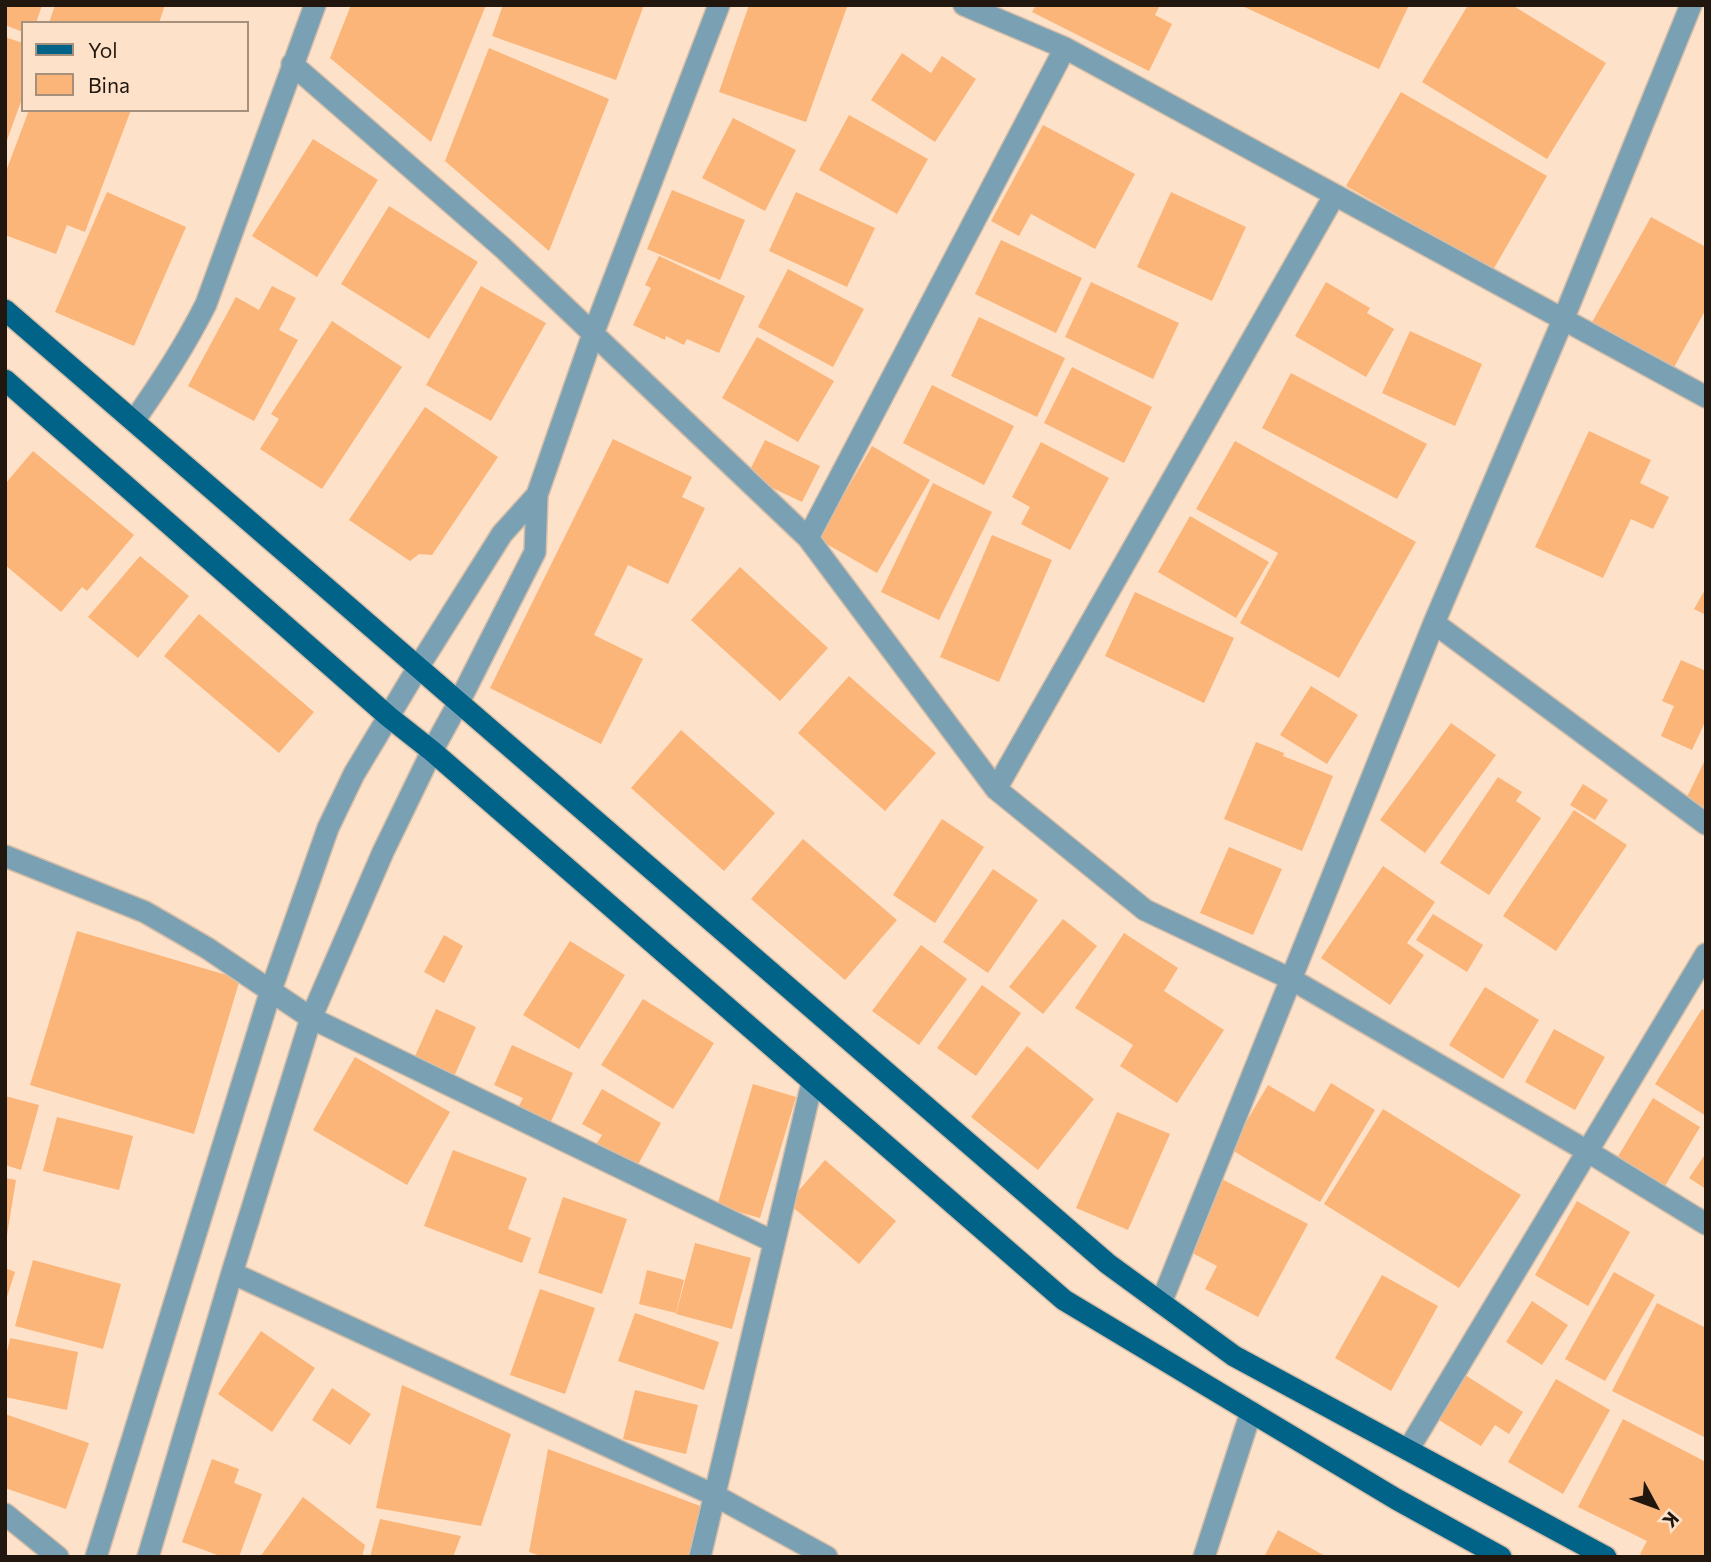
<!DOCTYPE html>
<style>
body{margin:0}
#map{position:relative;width:1711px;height:1562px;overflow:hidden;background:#fde1c9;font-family:Commissioner,sans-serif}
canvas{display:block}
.frame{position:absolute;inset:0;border:7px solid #21170e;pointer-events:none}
.legend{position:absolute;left:21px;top:21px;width:228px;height:91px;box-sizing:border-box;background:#fde1c9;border:2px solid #a5907e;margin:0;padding:9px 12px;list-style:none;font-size:21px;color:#21170e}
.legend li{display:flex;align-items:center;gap:14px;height:35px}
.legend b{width:35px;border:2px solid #a5907e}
.north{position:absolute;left:1620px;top:1471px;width:70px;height:70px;-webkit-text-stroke:5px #fde1c9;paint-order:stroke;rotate:131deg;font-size:19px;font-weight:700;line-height:28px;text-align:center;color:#21170e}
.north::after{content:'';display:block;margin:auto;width:24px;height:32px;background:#21170e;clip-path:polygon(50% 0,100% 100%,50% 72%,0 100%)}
</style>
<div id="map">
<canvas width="1711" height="1562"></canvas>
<div class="frame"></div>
<ul class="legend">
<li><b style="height:9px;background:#006387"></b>Yol</li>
<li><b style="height:19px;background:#fcb578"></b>Bina</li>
</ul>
<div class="north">K</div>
</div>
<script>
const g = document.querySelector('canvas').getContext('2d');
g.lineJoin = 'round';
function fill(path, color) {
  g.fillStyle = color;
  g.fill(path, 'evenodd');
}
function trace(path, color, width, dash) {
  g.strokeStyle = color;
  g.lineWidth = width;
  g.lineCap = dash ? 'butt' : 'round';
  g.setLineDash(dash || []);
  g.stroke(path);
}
fill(new Path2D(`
 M5,5H42L36,23H23V32L5,25Z
 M55,5H165L159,23H49Z
 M351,5H486L431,142L330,58Z
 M503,5H644L616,80L492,36Z
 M749,5H841L847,7L806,122L719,92Z
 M1036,5H1160L1155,15L1172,24L1149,71L1032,12Z
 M1240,5H1409L1379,69Z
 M1468,5H1512L1606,63L1547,159L1422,82Z
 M5,37L23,43V96L6,143Z
 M489,48L609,99L549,251L445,161Z
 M902,53L931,73L942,56L976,79L935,142L871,100Z
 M1401,92L1547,176L1493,270L1346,186Z
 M29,110H131L85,232L67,225L56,254L5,235V174Z
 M849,115L928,159L897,214L819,170Z
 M733,118L796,150L765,211L702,178Z
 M1043,125L1135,174L1095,249L1031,214L1019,236L991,221Z
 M313,139L378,180L317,277L252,236Z
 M672,190L745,220L720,280L647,249Z
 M107,192L186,227L134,346L55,312Z
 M796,192L875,228L847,287L769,251Z
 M1171,192L1246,227L1212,301L1137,267Z
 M389,206L478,262L429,339L341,284Z
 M1651,217L1706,247V309L1673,369L1591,324Z
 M1001,240L1082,278L1056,333L975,294Z
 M659,256L745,296L719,353L687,339L684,345L666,336L665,340L633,325L651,288L645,285Z
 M788,269L864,309L833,367L758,327Z
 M1091,282L1179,323L1153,379L1065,337Z
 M1326,282L1370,308L1367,313L1394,329L1366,377L1295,336Z
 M272,286L296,298L279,330L298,340L254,421L188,386L236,297L259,310Z
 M481,286L546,323L491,421L426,385Z
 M979,317L1065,358L1037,417L951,376Z
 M332,321L402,367L322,489L260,449L279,419L271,414Z
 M1410,331L1482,364L1455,426L1382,393Z
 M757,337L834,381L798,442L722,398Z
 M1072,367L1152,407L1124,463L1044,423Z
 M1291,373L1427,444L1397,499L1262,428Z
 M932,385L1014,426L984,485L903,443Z
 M425,407L498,457L432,555L419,554L410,561L349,520Z
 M1589,431L1651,460L1640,483L1669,497L1653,529L1631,519L1603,578L1535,547Z
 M613,439L692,477L682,497L705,508L668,584L628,565L594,635L643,659L601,744L490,688Z
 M765,440L820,466L802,502L747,476Z
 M1235,441L1416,542L1339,678L1240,623L1278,553L1196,509Z
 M1041,442L1109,478L1070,550L1021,524L1030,507L1012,497Z
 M872,446L930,480L877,573L818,539Z
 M33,451L134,535L87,591L82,587L61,612L5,565V484Z
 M933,483L992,512L939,620L881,592Z
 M1190,516L1269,562L1236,618L1158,572Z
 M992,535L1052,560L999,682L940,657Z
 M140,556L189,596L138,658L88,617Z
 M740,567L828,648L780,701L691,620Z
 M1706,588V615L1694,609Z
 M1135,592L1234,638L1204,703L1105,656Z
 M199,614L314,712L279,753L164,656Z
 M1681,660L1706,671V720L1692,750L1661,736L1674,706L1662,701Z
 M849,676L936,753L885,811L798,733Z
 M1311,686L1358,715L1327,764L1280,735Z
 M1451,723L1496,755L1425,853L1380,820Z
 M681,730L775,813L724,871L631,788Z
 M1256,742L1284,753L1283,756L1333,776L1302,851L1224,819Z
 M1706,758V808L1686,799Z
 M1498,777L1522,792L1516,801L1541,818L1489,895L1440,863Z
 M1583,784L1608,800L1595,820L1570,805Z
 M1574,810L1627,845L1556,951L1503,916Z
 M942,819L984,847L935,923L893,895Z
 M803,839L897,920L845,980L751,899Z
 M1229,847L1282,869L1253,935L1200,913Z
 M1383,866L1435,902L1407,943L1424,955L1390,1005L1321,958Z
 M993,869L1038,900L988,973L943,942Z
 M1433,914L1483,945L1467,972L1416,940Z
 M1063,919L1097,946L1043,1014L1009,987Z
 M77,931L240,979L194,1134L30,1085Z
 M1124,933L1178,968L1164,991L1224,1030L1177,1103L1120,1066L1133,1045L1075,1008Z
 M444,935L463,946L444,983L424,972Z
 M570,941L625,975L579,1049L523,1015Z
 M921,945L967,979L919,1045L872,1011Z
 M982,985L1021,1013L976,1076L937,1048Z
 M1485,987L1539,1020L1503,1079L1449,1045Z
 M643,999L714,1043L673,1109L601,1065Z
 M436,1009L476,1027L452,1081L412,1063Z
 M1702,1009L1706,1011V1116L1655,1084Z
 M1554,1029L1605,1057L1575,1110L1525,1082Z
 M512,1045L573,1073L548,1128L515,1114L523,1098L494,1085Z
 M1027,1046L1094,1099L1038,1170L971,1117Z
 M355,1057L450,1112L407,1185L313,1130Z
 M1331,1083L1375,1110L1320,1202L1230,1149L1268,1085L1314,1112Z
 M753,1084L796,1097L760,1218L717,1206Z
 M602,1089L661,1123L636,1168L596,1145L602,1135L582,1124Z
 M5,1096L39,1105L21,1170L5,1165Z
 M1653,1098L1700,1127L1665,1186L1617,1158Z
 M1383,1109L1521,1195L1459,1288L1324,1204Z
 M1117,1112L1170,1134L1128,1230L1076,1208Z
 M57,1117L133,1136L119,1190L43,1171Z
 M453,1150L527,1178L508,1229L531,1238L522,1263L424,1226Z
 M1706,1153V1189L1689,1178Z
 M825,1160L896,1221L859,1264L788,1203Z
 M1216,1176L1308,1224L1258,1317L1205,1289L1217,1266L1179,1246Z
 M5,1178L16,1180L7,1235H5Z
 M563,1197L627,1219L602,1294L538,1273Z
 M1577,1201L1630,1232L1588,1306L1535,1275Z
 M695,1243L751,1258L732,1329L676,1314Z
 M33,1260L121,1284L103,1349L15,1326Z
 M5,1268L15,1272L6,1300H5Z
 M647,1270L684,1280L676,1313L639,1304Z
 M1614,1272L1655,1295L1605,1381L1565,1359Z
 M1382,1275L1438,1306L1391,1391L1335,1358Z
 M540,1289L595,1308L565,1394L510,1375Z
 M1532,1301L1568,1325L1542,1365L1506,1342Z
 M1657,1303L1706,1328V1438L1612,1391Z
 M635,1313L719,1342L704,1390L618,1361Z
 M261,1331L315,1368L272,1432L218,1394Z
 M10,1338L78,1352L67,1410L5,1397V1361Z
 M1462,1373L1523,1412L1509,1434L1495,1425L1481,1446L1434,1417Z
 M1556,1379L1610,1410L1563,1494L1508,1462Z
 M402,1385L511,1434L481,1526L376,1508Z
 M332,1388L371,1414L350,1445L312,1420Z
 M635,1390L698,1405L686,1454L623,1439Z
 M5,1414L89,1443L66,1509L5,1488Z
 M1623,1419L1706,1462V1557H1645L1640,1554L1647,1541L1578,1507Z
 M548,1449L703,1507L693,1557H544L529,1552Z
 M212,1459L239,1469L234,1483L262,1494L239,1557H223L182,1542Z
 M303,1497L365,1545L362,1557H260Z
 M380,1519L461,1536L453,1557H370Z
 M1278,1530L1327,1557H1264Z`), '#fcb578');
const minor = new Path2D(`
 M964,5L1065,48L1706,397
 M292,64L503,248L808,538L996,789L1145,910L1291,979L1587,1151L1706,1224
 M134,421C161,382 185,346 206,304L315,5
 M808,538L1065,48
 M1434,623L1706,824
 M996,789L1334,196
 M5,856L145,912L207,948L311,1018L774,1242
 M232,1273L714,1495L827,1557
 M1161,1303L1434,623L1563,320L1691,5
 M1408,1450L1706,954
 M5,1514L58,1557
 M96,1557L271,990L328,828L354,774L419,666L502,534L537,495
 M148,1557L232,1273L311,1018L383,852L432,751L459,702L535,552L537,495L593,334L719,5
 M700,1557L812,1083
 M1204,1557L1251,1412`);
const major = new Path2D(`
 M5,310L1108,1264L1234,1356L1606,1557
 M5,380L389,717L432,751L1064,1300L1396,1499L1501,1557`);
trace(minor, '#d5bda7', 24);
trace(major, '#d5bda7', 24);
trace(minor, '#7aa0b4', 21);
trace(major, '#006387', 21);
</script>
